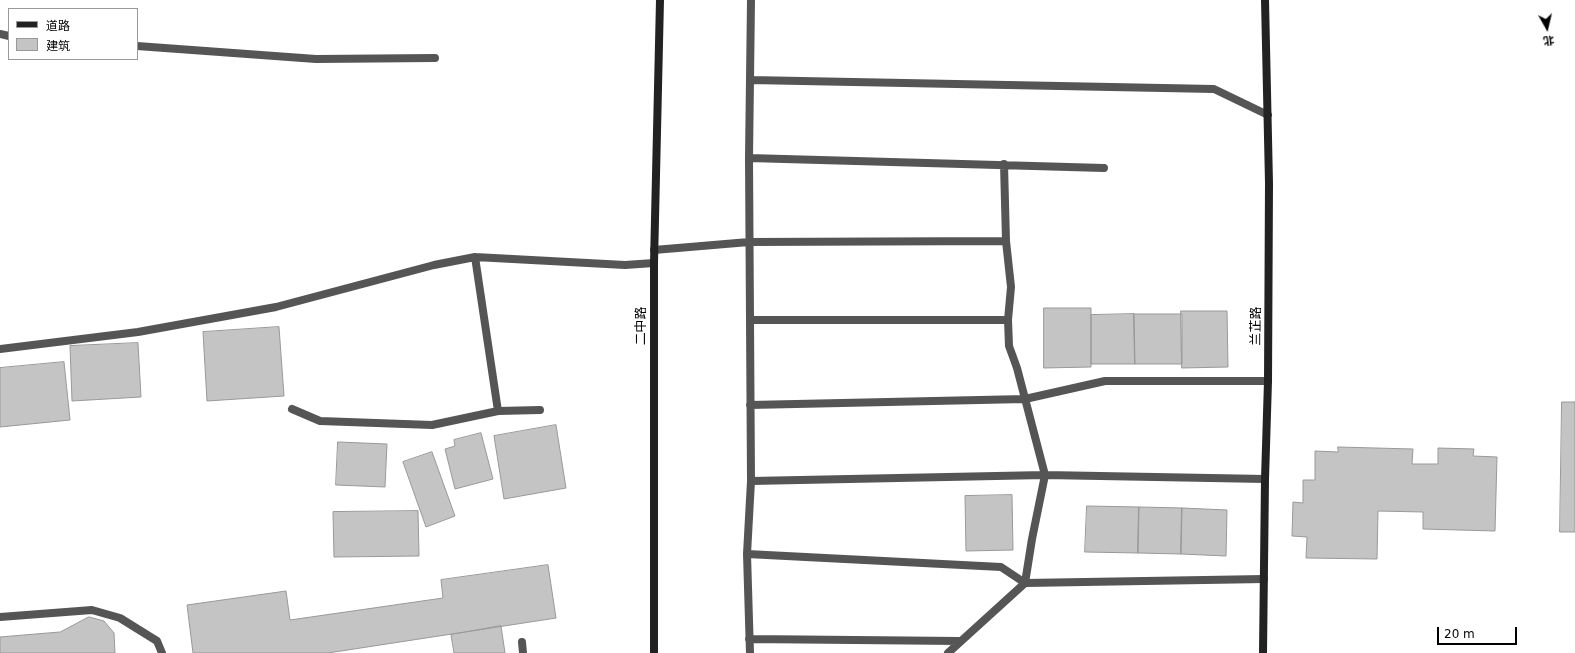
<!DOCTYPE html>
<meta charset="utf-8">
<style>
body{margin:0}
#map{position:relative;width:1575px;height:653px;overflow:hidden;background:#fff;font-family:"DejaVu Sans","Noto Sans SC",sans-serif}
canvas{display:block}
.legend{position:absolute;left:8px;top:8px;width:130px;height:52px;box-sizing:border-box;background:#fff;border:1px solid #999;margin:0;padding:5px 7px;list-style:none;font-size:12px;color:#000}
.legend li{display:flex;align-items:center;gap:8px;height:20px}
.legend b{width:20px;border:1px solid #999}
.north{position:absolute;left:1527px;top:8px;width:40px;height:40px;-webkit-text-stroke:3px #fff;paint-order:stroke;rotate:172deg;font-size:11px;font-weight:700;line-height:16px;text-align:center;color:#000}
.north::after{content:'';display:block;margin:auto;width:14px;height:18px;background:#000;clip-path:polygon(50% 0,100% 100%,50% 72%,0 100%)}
.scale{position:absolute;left:1437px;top:627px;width:80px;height:18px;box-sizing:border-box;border:2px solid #000;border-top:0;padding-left:5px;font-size:12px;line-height:14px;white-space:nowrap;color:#000;-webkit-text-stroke:3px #fff;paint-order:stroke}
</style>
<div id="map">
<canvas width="1575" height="653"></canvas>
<ul class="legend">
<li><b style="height:5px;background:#222"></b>道路</li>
<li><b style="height:11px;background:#c4c4c4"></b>建筑</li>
</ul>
<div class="north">北</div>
<div class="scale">20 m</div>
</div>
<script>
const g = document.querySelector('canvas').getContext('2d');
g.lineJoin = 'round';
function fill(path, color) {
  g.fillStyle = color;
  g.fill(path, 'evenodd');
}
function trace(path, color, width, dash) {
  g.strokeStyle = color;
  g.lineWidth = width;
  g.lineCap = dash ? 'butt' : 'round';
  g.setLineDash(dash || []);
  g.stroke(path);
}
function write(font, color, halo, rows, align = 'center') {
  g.font = font + ' "DejaVu Sans","Noto Sans SC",sans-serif';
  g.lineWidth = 3.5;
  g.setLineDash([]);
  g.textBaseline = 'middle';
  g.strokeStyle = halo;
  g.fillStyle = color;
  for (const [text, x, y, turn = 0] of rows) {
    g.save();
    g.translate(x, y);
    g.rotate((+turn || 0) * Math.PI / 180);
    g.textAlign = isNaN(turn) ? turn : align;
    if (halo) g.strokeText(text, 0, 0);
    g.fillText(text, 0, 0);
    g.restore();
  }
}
const building = new Path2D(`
 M1044,308H1091V367L1044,368Z
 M1181,311H1227L1228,367L1182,368Z
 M1134,314L1135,364H1091V315Z
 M1134,314H1182V364H1135Z
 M279,327L284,396L207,401L203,332Z
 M138,343L141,397L72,401L70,346Z
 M64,362L70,420L0,427V368Z
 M1562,402H1575V532H1560Z
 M556,425L566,488L504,499L494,436Z
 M481,433L493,479L455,489L445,449L455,446L454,440Z
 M338,442L387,444L385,487L336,485Z
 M1338,447L1413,449L1412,464H1438V448L1474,449L1473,456L1497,457L1495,531L1423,529V512L1378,511L1377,559L1306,558L1307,537L1292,536L1293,502L1303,503V480H1315V451L1338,452Z
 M432,452L455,516L426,527L403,462Z
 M1012,495L1013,550L966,551L965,496Z
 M1087,506L1139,507L1138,553L1085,552Z
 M1139,507L1182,508L1181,554L1138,553Z
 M1182,508L1227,510L1226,556L1181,554Z
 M418,511L419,556L334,557L333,512Z
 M548,565L556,618L328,653H193L187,605L286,591L290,620L443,598L441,580Z
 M89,617L104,621L114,633L115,653H0V637L60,632Z
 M501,626L505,653H454L451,635Z`);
fill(building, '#c4c4c4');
trace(building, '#999', 1);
trace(new Path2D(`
 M0,617L92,610L120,618L157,641L162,653
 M522,642L523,653`), '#555', 8);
trace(new Path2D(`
 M0,34L9,36
 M137,46L316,59L435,58
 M750,80L1214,89L1268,115
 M749,158L1104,168
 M654,250L749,242L1006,241
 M475,257L498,411
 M751,320H1008
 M0,349L138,332L276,307L434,265L475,257L625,265L654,263
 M750,405L1025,399L1105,381H1268
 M292,409L320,421L432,425L498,411L540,410
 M751,481L1045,475L1265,479
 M747,554L1001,567L1025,583L1264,579
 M749,639L959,641
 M750,653L747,554L751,481L749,158L751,0
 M948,653L1025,583L1032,539L1045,475L1017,368L1009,346L1008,320L1011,287L1006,241L1004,164`), '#555', 8);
trace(new Path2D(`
 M654,653V263L660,0
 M1263,653L1265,479L1268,381L1269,183L1265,0`), '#222', 8);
write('13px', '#000', '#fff', [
 ["二中路",642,326,-90],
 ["兰芷路",1257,326,-90]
]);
</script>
